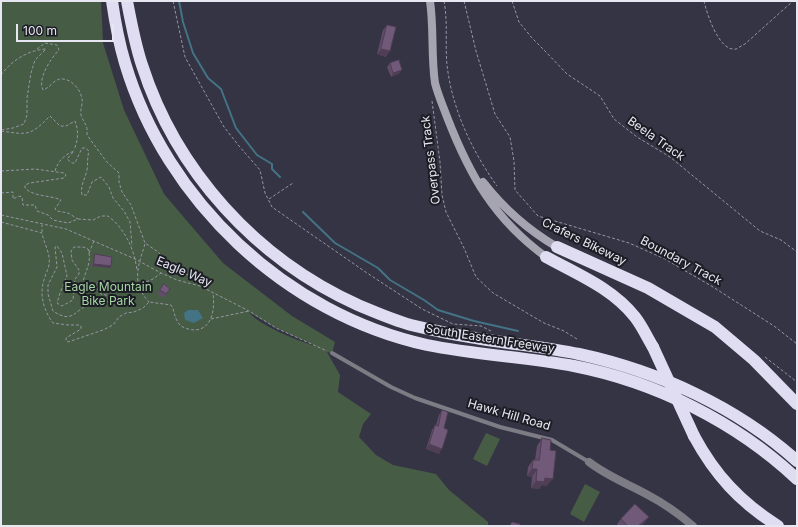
<!DOCTYPE html>
<style>
body{margin:0}
#map{position:relative;width:798px;height:527px;overflow:hidden;background:#343444;font-family:Inter,sans-serif}
canvas{display:block}
.frame{position:absolute;inset:0;border:2px solid #e7e7f2;pointer-events:none}
.scale{position:absolute;left:16px;top:24px;width:98px;height:18px;box-sizing:border-box;border:2px solid #e7e7f2;border-top:0;padding-left:5px;font-size:12px;line-height:14px;white-space:nowrap;color:#e7e7f2;-webkit-text-stroke:3px #1c1d24;paint-order:stroke}
</style>
<div id="map">
<canvas width="798" height="527"></canvas>
<div class="frame"></div>
<div class="scale">100 m</div>
</div>
<script>
const g = document.querySelector('canvas').getContext('2d');
g.lineJoin = 'round';
function fill(path, color) {
  g.fillStyle = color;
  g.fill(path, 'evenodd');
}
function trace(path, color, width, dash) {
  g.strokeStyle = color;
  g.lineWidth = width;
  g.lineCap = dash ? 'butt' : 'round';
  g.setLineDash(dash || []);
  g.stroke(path);
}
function write(font, color, halo, rows, align = 'center') {
  g.font = font + ' Inter,sans-serif';
  g.lineWidth = 4;
  g.setLineDash([]);
  g.textBaseline = 'middle';
  g.strokeStyle = halo;
  g.fillStyle = color;
  for (const [text, x, y, turn = 0] of rows) {
    g.save();
    g.translate(x, y);
    g.rotate((+turn || 0) * Math.PI / 180);
    g.textAlign = isNaN(turn) ? turn : align;
    if (halo) g.strokeText(text, 0, 0);
    g.fillText(text, 0, 0);
    g.restore();
  }
}
fill(new Path2D(`
 M1,1H101L103,43L124,110L164,194L223,263L292,316L335,342L332,353L327,352L340,375L338,392L371,414L363,424L359,437L376,455L393,465L436,474L449,490L488,522V526H1ZM249,312L276,328L316,346C302,343 256,324 249,312Z
 M486,433L500,439L487,466L473,459Z
 M585,484L600,492L584,522L570,514Z`), '#475c45');
fill(new Path2D(`
 M188,310H198L203,318L194,323L185,320L184,313Z`), '#437384');
trace(new Path2D(`
 M179,1L183,22L193,53L208,78L221,89L236,128L257,155L272,164V169L280,177
 M303,212L335,243L378,268L390,280L424,300L438,310L474,321L518,331`), '#437384', 2);
trace(new Path2D(`
 M173,1L185,57L224,127L239,146L260,170L265,193L272,207L367,273L422,309L453,324L481,326L491,331
 M444,1C448,22 445,44 447,65C452,109 472,151 497,186
 M464,1L476,51L495,114L510,137L514,161L515,190L538,216L629,243L665,259L713,287L774,326L797,344
 M512,1L519,22L532,38L545,51L567,74L600,96L614,119L637,137L670,157L760,231L781,240L797,252
 M704,1C707,14 719,52 736,49C739,48 742,45 745,44L793,1
 M37,49L45,43L57,45L59,50C51,58 37,79 43,90C50,88 54,79 61,79C71,78 81,90 82,99C83,104 80,109 81,115C84,124 88,124 87,135L106,161L119,173V182L122,192L131,205L145,243L158,252L176,270L196,278L200,286
 M1,75C11,61 28,50 46,49L35,60L31,73L27,98V115L24,124L13,128L1,130
 M432,101L440,162L442,195L446,212L464,248L476,277L493,293L544,323L564,331L577,339
 M1,131C29,135 30,136 50,116L60,126H66L75,121C79,132 78,140 74,150
 M1,171L35,169L64,173L66,175L64,178L30,183L25,185V188C34,197 50,195 61,200L55,209L57,211L68,213L78,219
 M55,171C58,161 64,155 74,151L67,159L72,163H75L82,148H85L89,151C87,158 88,163 87,170C85,179 80,186 82,195H87L92,182L101,177L109,187L113,198L124,211L130,222L132,246
 M1,193L13,192V199L19,196L22,197L23,205H35L37,211L48,215L53,220L68,223L78,219L93,220L101,216H108C126,230 134,249 137,270
 M269,199L293,183
 M1,215L66,229L135,259L161,273L177,280L200,286L249,311L276,328L327,351
 M1,222L42,233C44,244 51,254 49,265C48,270 45,275 44,280C39,295 44,311 53,323L68,325H79L81,326V329L66,338V341L68,342L103,330L113,325L119,317L126,313L134,312L143,308L149,302L171,305C175,311 174,319 180,325C183,328 190,330 195,330C213,329 215,307 213,293
 M42,232V225
 M145,244C138,266 131,283 149,302
 M89,253L94,241
 M97,289L87,288L83,285C83,273 93,264 88,249L83,247H74L71,251L72,260L79,270V274L75,279L73,300L62,306L57,303L60,293L67,276L62,253L57,246L55,247L57,267L48,285V294L53,311C74,325 74,309 92,303C98,301 105,303 111,301V296L101,294L97,289L96,283L102,281L139,285L153,279L161,273
 M211,319L249,311
 M765,357L797,382`), '#9595a3', 1, [3, 2]);
trace(new Path2D(`
 M332,353L391,387L415,398L500,427L552,440L589,462`), '#7d7c85', 4);
trace(new Path2D(`
 M589,462C607,476 628,484 648,495C665,504 679,514 693,526`), '#7d7c85', 8);
trace(new Path2D(`
 M430,1C434,28 431,56 435,83C438,95 443,106 447,117C470,176 494,219 546,257
 M483,182C504,209 528,230 557,247`), '#a6a4b1', 8);
trace(new Path2D(`
 M112,1C115,22 119,43 125,63C166,201 286,314 427,345C476,355 526,357 574,366C656,382 736,422 797,479
 M127,1C131,22 135,44 142,65C176,171 256,259 358,305C375,312 393,320 411,325C432,330 454,335 476,338C510,344 545,347 579,354C658,371 737,407 797,461
 M557,247L648,288L715,327L754,360L797,404
 M546,257C577,274 612,288 635,317C642,326 647,337 653,347
 M694,436C715,475 740,502 778,526`), '#e0ddf2', 12);
trace(new Path2D(`
 M653,347L694,436`), '#e0ddf2', 12);
fill(new Path2D(`
 M387,25L386,57L377,54L383,30Z
 M390,63L400,73L391,77L387,67Z
 M95,254L110,268L92,266L94,256Z
 M164,284L170,289L163,298L157,293Z
 M442,410L444,428L439,454L426,449L432,430L435,425H436L439,415Z
 M542,438L550,450L547,486L542,485L539,489L531,488L532,477L527,476L528,467L533,460H535L537,446Z
 M621,519L645,522L641,526H619L617,524Z`), '#614d69');
fill(new Path2D(`
 M381,49L390,51L386,57L377,54Z
 M402,70L400,73L391,77L393,73Z
 M94,264L111,266L110,268L92,266Z
 M429,444L442,449L439,454L426,449Z
 M532,469H537L532,477L527,476Z
 M545,478L553,479L547,486L542,485L539,489L531,488L536,481Z
 M649,517L645,522L641,526H638Z`), '#4f3e55');
const building = new Path2D(`
 M387,25L396,27L390,51L381,49Z
 M399,60L402,70L393,73L390,63Z
 M95,254L112,257L111,266L94,264Z
 M164,284L170,289L166,294L160,290Z
 M442,410L448,412L444,428L448,430L442,449L429,444L435,425L438,426Z
 M542,438L551,440L550,450L556,451L553,479L545,478L544,482L536,481L537,469H532L533,460H539Z
 M635,504L649,517L638,526H628L621,519Z
 M512,522L520,524V526H510Z`);
fill(building, '#71597a');
trace(building, '#4f3e55', 1);
write('12px', '#e7e7f2', '#1c1d24', [
 ["Beela Track",656,139,35],
 ["Overpass Track",431,160,-97],
 ["Crafers Bikeway",584,242,26],
 ["Boundary Track",681,261,28],
 ["Eagle Way",184,272,23],
 ["South Eastern Freeway",490,339,9],
 ["Hawk Hill Road",509,415,16]
]);
write('12px', '#a5d6a2', '#1c1d24', [
 ["Eagle Mountain",108,287],
 ["Bike Park",108,301]
]);
</script>
